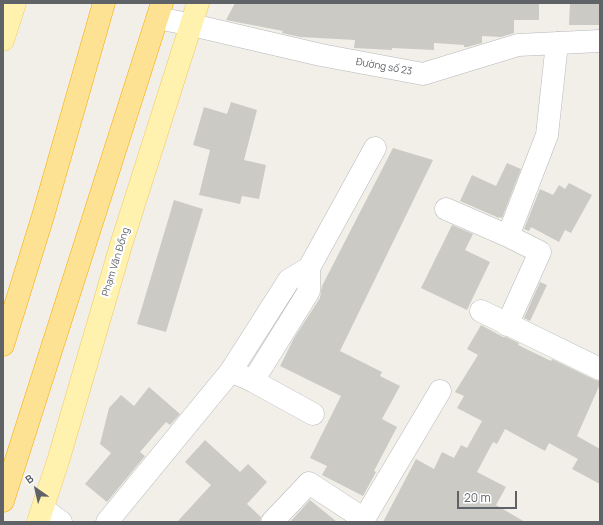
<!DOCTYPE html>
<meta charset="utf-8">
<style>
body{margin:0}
#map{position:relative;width:603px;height:525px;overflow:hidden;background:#f1efe8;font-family:Manrope,sans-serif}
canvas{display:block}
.frame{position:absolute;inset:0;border:4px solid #5f6368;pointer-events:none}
.north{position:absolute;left:16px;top:469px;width:40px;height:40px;-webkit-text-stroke:3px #fff;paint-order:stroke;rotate:326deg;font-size:11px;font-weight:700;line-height:16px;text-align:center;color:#5f6368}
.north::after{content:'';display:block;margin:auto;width:14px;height:18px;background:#5f6368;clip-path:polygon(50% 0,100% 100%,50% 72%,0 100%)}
.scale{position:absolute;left:457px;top:491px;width:60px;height:18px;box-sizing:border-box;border:2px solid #5f6368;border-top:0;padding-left:5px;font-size:12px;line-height:14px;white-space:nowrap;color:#5f6368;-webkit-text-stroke:3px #fff;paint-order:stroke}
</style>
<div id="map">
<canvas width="603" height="525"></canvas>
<div class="frame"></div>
<div class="north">B</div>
<div class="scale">20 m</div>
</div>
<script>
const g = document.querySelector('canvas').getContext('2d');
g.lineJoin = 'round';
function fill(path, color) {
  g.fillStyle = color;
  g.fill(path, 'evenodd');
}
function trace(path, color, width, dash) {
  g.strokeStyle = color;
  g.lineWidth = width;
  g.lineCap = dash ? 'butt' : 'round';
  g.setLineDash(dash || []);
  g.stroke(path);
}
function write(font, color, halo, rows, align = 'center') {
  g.font = font + ' Manrope,sans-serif';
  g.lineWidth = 4;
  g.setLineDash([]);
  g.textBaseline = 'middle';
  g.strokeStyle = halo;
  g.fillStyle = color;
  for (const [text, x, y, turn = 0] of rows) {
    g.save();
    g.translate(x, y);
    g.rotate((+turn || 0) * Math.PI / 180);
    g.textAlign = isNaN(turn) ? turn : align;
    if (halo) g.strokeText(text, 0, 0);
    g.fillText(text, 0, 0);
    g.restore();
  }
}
fill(new Path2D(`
 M235,3H539V20H514V33L501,37L482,36V43L467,47H464V45L434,43V50L392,48V50L354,48L355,40L300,37L282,33L283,31L226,20Z
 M570,3H600V25H569Z
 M231,102L257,110L244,160L266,165L259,199L242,196L240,204L199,195L210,150L193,145L204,107L227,114Z
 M393,148L433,160L340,351L382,372L380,376L400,386L382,419L397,427L374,471L376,472L363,496L322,475L327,466L310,458L341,396L280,366L294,338L320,298L321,291L322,286Z
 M507,163L521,169L502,218L500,217L499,218L460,201L472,175L496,186Z
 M569,183L592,195L571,233L565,230L559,242L531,227L529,231L524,229L540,189L553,195L559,185L565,189Z
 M174,200L203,209L166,332L137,324Z
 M452,225L473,234L465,250L490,262L467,310L421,288Z
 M540,282L547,285L530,321L524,318Z
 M481,325L503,337H506L519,343L518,345L551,361L552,359L595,380L600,381V384L577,436L600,449V484L572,469L578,459L549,443L545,451L505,429L497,444L493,442L477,472L506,487L496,505L525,522H383L416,459L434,469L442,452L454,458L461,445L467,448L482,421L457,408L464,396L455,392L478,355L467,349Z
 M149,387L180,414L170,425L166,422L140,452L145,456L107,502L85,484L111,453L100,444L109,408L121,395L134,406Z
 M205,440L240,472L248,464L267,482L247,504L261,517L260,522H177L211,485L185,462Z
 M310,500L337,522H290Z`), '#cccac5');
const minor = new Path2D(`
 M158,18L192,25L321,55L423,74L518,45L600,41
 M446,209L508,236L540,252L507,325
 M508,236L547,135L557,43
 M481,311L600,369
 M231,371L253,381L309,291V268
 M253,381L313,414
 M43,509L61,522
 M107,522L231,371L289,280L309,268L375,148
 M272,522L309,483L364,519L440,391`);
const major = new Path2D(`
 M3,40L15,3
 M38,522L59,458L121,245L198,3`);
const highway = new Path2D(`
 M3,345L43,216L104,3
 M3,501L162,3`);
trace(minor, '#b5b8bc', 23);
trace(major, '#f2c960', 23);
trace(highway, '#f9ab00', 23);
trace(minor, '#fff', 22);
trace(major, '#fff2af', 22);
trace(highway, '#fde293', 22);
write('10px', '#5f6368', '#fff', [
 ["Đường số 23",384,67,10],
 ["Phạm Văn Đồng",116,262,-73]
]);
</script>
